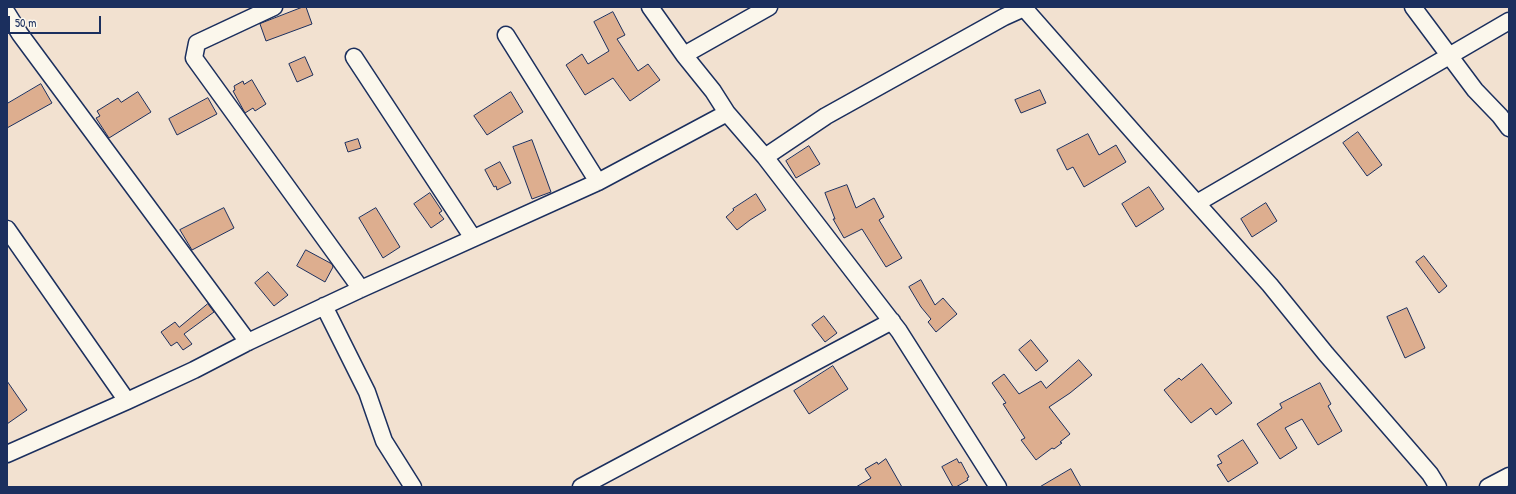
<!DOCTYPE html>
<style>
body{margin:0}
#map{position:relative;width:1516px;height:494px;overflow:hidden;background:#f2e1d0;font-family:"Patrick Hand",sans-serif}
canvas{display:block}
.frame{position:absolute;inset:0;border:8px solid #1b2f5e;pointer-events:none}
.scale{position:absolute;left:8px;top:16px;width:93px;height:18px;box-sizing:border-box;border:2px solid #1b2f5e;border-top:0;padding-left:5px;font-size:12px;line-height:14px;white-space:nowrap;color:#1b2f5e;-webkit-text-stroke:3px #fbf7ec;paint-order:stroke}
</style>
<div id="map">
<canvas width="1516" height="494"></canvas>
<div class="frame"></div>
<div class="scale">50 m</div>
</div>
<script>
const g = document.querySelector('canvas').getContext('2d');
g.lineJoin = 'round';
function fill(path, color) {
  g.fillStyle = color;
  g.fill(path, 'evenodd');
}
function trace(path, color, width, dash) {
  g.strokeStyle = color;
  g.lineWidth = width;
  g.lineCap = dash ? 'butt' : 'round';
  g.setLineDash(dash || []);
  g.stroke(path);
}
const building = new Path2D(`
 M303,7H306L312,24L266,41L260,24Z
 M613,12L625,35L617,39L638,71L648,64L660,80L630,101L613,78L585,95L566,65L582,54L588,64L609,51L594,22Z
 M305,57L313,75L297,82L289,64Z
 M252,80L266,104L255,111L253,108L245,113L233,91L235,90L234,86L243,81L244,84Z
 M41,84L52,103L7,128V104Z
 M1040,90L1046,103L1021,113L1015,100Z
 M138,92L151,112L109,138L96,118L100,116L97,111L118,98L121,102Z
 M511,92L523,112L487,135L474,116Z
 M208,98L217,114L177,135L169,119Z
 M1358,132L1382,165L1367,176L1343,143Z
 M1088,134L1099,155L1116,145L1126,162L1084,187L1073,167L1067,170L1057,150Z
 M358,139L361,148L348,152L345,143Z
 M532,140L551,192L532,199L513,147Z
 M809,146L820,164L796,178L786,161Z
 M500,162L511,183L497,190L496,186L494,187L485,170Z
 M847,185L856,208L874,198L884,217L879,220L902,258L886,267L862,229L844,238L833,219H835L825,193Z
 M1149,187L1164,209L1136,227L1122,204Z
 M430,193L442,211L439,213L444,219L431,228L414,204Z
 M756,194L766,210L750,220L737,230L726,217L734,210L733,209Z
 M1266,203L1277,221L1252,237L1241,219Z
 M224,208L234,228L192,250L180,230Z
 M376,208L400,247L383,258L359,218Z
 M306,250L332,264L333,267L325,282L297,266Z
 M1424,256L1447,286L1439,293L1416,262Z
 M268,272L288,295L274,306L255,283Z
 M921,280L935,305L943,298L957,314L936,332L928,322L931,319L921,307L909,287Z
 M208,304L214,312L184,334L192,344L183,350L177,342L171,346L161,332L175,322L179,327Z
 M1407,308L1425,348L1405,358L1387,317Z
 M824,316L837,333L825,342L812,325Z
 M1031,340L1048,361L1036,371L1019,350Z
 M1079,360L1092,375L1070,393L1049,407L1070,434L1060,442L1062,443L1054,449L1052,448L1036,460L1021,440L1025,438L1003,404L1006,403L992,383L1004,374L1019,394L1041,381L1046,388Z
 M1202,364L1232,403L1216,415L1211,408L1191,423L1164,390L1179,378L1181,380Z
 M833,366L848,389L809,414L794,391Z
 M7,381L27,410L7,424Z
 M1320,383L1331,404L1328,406L1342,431L1318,445L1302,419L1285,428L1297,448L1280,459L1257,424L1282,408L1280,404Z
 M1243,440L1258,463L1228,482L1217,465L1222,463L1218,456Z
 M886,459L902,487H856L871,478L865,469L877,462L878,464Z
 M957,459L959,463L961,462L969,477L967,478L968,480L956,487H953L942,467Z
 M1071,469L1081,487H1040Z`);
fill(building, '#ddae8f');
trace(building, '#1b2f5e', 1);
const minor = new Path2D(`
 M274,7L197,43L194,58L361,289
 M650,7L684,55L713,91L727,113L765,157L899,331L998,487
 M1413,7L1475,90L1500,116L1509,128
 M7,13L20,34L248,342
 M506,35L598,182
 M684,55L769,7
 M354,57L473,238
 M765,157L826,116L1004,17L1024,8L1142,142L1270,285L1326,354L1430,474L1438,487
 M1197,203L1509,21
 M7,229L127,401
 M324,306L367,392L384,441L413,487
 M7,454L127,401L194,370L248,342L361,289L598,182L727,113
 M581,487L892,321
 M1488,487L1509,476`);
trace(minor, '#1b2f5e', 19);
trace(minor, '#fbf7ec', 16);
</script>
